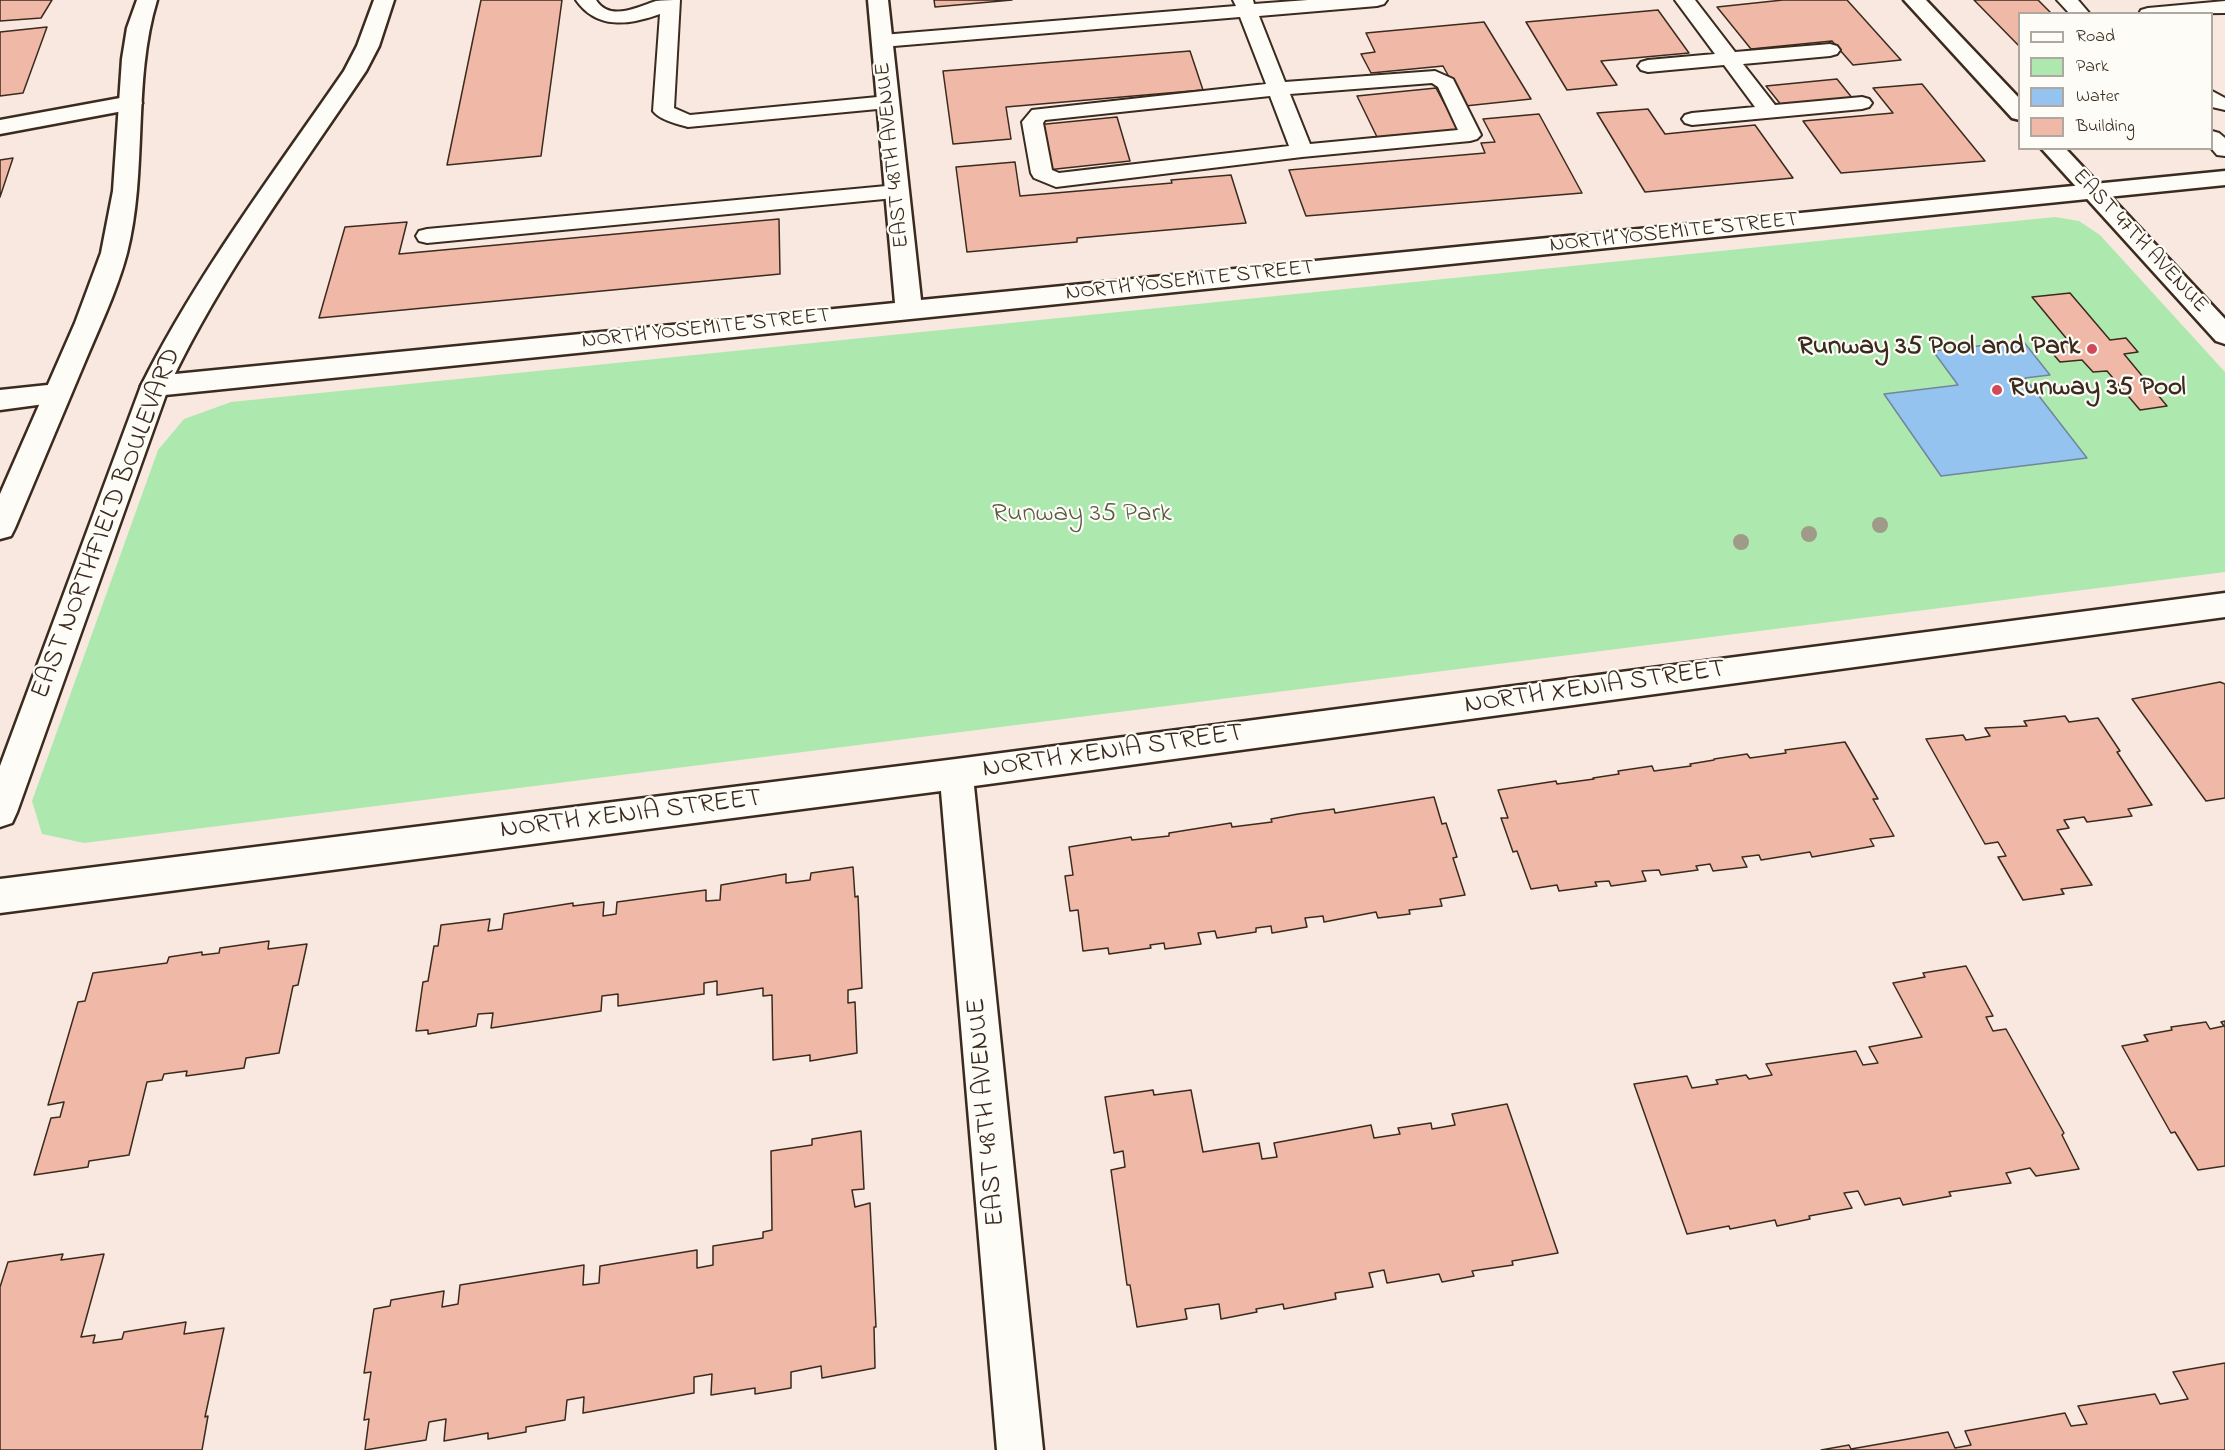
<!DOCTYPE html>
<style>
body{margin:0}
#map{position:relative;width:2225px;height:1450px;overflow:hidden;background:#f9e8df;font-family:"Indie Flower",sans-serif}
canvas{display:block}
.legend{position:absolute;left:2018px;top:12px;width:195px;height:138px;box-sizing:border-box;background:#fdfcf7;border:2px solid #afa8a0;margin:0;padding:8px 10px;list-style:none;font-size:18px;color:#3b2a1e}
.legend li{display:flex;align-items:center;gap:12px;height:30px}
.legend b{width:30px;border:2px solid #afa8a0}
</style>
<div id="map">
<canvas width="2225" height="1450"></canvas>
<ul class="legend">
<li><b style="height:8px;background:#fdfcf7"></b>Road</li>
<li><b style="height:16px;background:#ade9af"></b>Park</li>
<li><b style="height:16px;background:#95c3ef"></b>Water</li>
<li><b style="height:16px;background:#f0b8a6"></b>Building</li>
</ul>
</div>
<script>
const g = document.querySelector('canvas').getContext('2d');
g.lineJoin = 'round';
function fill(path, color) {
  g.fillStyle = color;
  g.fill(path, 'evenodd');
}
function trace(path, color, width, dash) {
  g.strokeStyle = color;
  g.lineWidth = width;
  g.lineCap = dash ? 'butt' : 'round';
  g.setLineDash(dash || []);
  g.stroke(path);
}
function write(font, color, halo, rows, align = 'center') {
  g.font = font + ' "Indie Flower",sans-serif';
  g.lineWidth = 4.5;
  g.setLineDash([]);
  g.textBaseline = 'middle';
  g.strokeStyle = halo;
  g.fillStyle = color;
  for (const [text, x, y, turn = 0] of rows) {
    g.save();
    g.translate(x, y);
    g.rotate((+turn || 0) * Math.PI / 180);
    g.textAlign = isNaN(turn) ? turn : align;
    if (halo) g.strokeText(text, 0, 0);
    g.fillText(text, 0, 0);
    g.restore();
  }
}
fill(new Path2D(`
 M2055,217L2079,221L2100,235L2225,372V572L84,843L42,834L32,801L158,450L184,419L231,402Z`), '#ade9af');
const water = new Path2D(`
 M2023,341L2050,375L2025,378L2087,458L1941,476L1884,394L1958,385L1933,351Z`);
fill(water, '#95c3ef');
trace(water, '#71869b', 1.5);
const building = new Path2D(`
 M0,0H52L41,18L0,21Z
 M481,0H562L541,156L447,165Z
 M934,0H1012L935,7Z
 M1783,0H1847L1901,60L1853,65L1832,41L1751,49L1717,7Z
 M1974,0H2038L2052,14H2020V47Z
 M1658,10L1689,53L1601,61L1617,85L1567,90L1526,22Z
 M1484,22L1531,99L1465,106L1443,66L1371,73L1361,54L1375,52L1366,33Z
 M47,27L23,93L0,96V32Z
 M1190,51L1203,90L1006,107L1011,139L953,144L943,71Z
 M1837,79L1853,99L1782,106L1766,86Z
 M1922,84L1985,161L1841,173L1803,121L1893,113L1873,88Z
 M1436,88L1459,131L1378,139L1357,96Z
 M1648,109L1665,134L1755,125L1793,178L1645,192L1597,113Z
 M1539,114L1582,193L1306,216L1289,170L1485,153L1481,143L1495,142L1483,119Z
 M1117,117L1130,161L1047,170L1036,125Z
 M13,158L0,197V160Z
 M1015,162L1020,196L1172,183L1171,180L1231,175L1246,223L1077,238V242L967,252L956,167Z
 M779,219L780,274L319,318L345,227L407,222L399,254Z
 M2070,293L2110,340L2126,338L2138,352L2124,354L2167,406L2140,410L2107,371L2093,372L2082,360L2060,362L2047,347L2071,344L2032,297Z
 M2220,682L2225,684V798L2206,801L2132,699Z
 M2065,716L2069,722L2098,718L2120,751L2117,752L2152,805L2128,809L2132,816L2087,822L2084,817L2064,820L2069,828L2057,830L2092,885L2061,889L2064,894L2023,900L1998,857L2006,856L1998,842L1985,844L1926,739L1963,735L1966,740L1990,736L1985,728L2027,726L2024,721Z
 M1845,742L1878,799H1873L1894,836L1870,839L1874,846L1812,857L1810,852L1761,860L1759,855L1742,857L1747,867L1713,871L1710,864L1696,866L1698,870L1661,875L1659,870L1642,871L1646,881L1611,886L1609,881L1595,882L1597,886L1559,891L1557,885L1531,889L1517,851L1513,852L1501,818H1508L1498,790L1556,781L1557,784L1594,779L1593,778L1619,774L1618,771L1652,766L1654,771L1691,766L1690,764L1714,760V759L1747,754L1750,758L1786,753L1785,750Z
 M1434,797L1442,824L1446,823L1457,857L1453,858L1465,895L1440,899L1442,906L1409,910L1410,914L1378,918L1376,912L1324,922L1323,916L1305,918L1307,927L1272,933L1271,926L1256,928V932L1217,938L1215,931L1198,933L1201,944L1165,949L1164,943L1150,945L1151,948L1109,954L1108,948L1083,951L1078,910L1070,911L1065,876L1073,875L1069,847L1131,837L1132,840L1169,836V833L1231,823L1232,827L1272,822L1271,819L1298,814L1334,809L1335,813Z
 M853,867L855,897L858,896L862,988L848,990V1003L855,1002L857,1053L810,1061V1055L773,1060L772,995L763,996V988L717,995V981L704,983V994L618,1006V994L602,996L601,1011L491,1028L493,1013L478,1014L476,1026L428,1034V1030L416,1031L423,982L428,981L434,946H438L441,925L490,919L488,931L502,929L504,914L573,903V906L604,902L603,916L616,914L617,902L706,890V901L720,900L721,885L786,874V883L810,880L811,873Z
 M269,941L268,949L307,944L298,985L293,986L279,1053L246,1058L244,1068L186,1076L187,1071L164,1074L162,1080L147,1082L129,1155L89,1161L88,1167L34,1175L51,1118L60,1117L64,1102L48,1105L78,1002L85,1001L93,973L167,963L169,957L202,952V955L219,953L220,948Z
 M1966,966L1993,1016L1986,1017L1993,1031L2006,1029L2064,1133L2062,1135L2079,1169L2036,1176L2030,1168L2006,1173L2011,1183L1949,1192L1951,1196L1903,1205L1900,1198L1865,1205L1858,1191L1844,1193L1852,1208L1809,1216L1810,1219L1777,1226L1775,1220L1730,1229L1729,1226L1687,1234L1634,1084L1687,1076L1692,1088L1718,1084L1716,1080L1746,1075L1749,1079L1772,1075L1766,1064L1856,1051L1863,1065L1878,1063L1869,1047L1922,1037L1893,983L1925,977L1923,973Z
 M2225,1021V1166L2198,1170L2175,1132L2171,1133L2122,1046L2148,1041L2144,1035L2172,1030L2171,1027L2206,1022L2210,1029L2224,1026L2221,1022Z
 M1153,1090L1154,1095L1191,1090L1203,1152L1259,1143L1262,1159L1277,1157L1274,1143L1371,1125L1374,1138L1400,1134L1398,1128L1431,1123L1432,1129L1455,1125L1452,1114L1507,1104L1558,1253L1512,1261L1513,1265L1472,1271L1474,1276L1442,1282L1439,1274L1387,1283L1384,1270L1369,1273L1373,1287L1335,1293L1336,1299L1284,1309L1283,1304L1256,1309L1257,1312L1221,1319L1219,1304L1185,1309L1187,1319L1137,1327L1130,1285H1127L1111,1170L1125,1167L1123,1151L1114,1153L1105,1097Z
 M861,1131L864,1189L852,1190L855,1207L870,1203L876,1327H874L875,1368L822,1378L821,1366L791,1372V1388L755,1394V1388L711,1395L712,1374L694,1377V1393L583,1413L584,1397L567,1400L565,1420L526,1427V1432L488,1439V1433L444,1441L446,1419L429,1422L426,1440L365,1450L369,1419L364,1420L371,1372L364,1373L374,1309L390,1306L391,1300L444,1291L442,1307L458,1304L460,1285L584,1265L583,1285L599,1283L600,1266L697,1250V1268L713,1265V1246L763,1238V1232L772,1230L771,1151L812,1145V1139Z
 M63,1254L61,1260L104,1254L81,1337L95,1335L93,1343L122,1339L124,1332L186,1322L184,1334L224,1328L205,1417L208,1416L202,1450H0V1287L8,1262Z
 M2225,1363V1450H1821L1849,1445L1851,1449L1948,1432L1955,1448L1971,1445L1965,1431L2065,1413L2071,1426L2087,1424L2078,1406L2155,1394L2160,1404L2188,1399L2173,1372Z`);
fill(building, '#f0b8a6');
trace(building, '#3b2a1e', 1.5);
const lane = new Path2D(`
 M576,0H596C610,22 637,7 656,1C663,0 672,0 680,0L674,108L690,115L888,96L895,98L898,102L895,106L888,108L688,127C677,124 660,120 653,111L660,14C629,25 597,30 576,0Z
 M1233,0H1253L1254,4L1308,0H1387L1384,4L1377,6L1259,16L1285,82L1435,71L1453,79L1481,135L1477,139L1470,141L1302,157L1056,187L1034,178L1031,173L1022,122L1032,110L1266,84L1240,17L882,47L875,45L872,41L875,37L882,35L1236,6ZM1432,83L1438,87L1458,130L1310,144L1290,94ZM1270,96L1289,146L1059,173L1052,170L1043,123L1045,120Z
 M1675,0H1695L1735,52L1830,44L1837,46L1840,50L1837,54L1830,56L1743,64L1775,105L1862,97L1869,99L1872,103L1869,107L1862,109L1692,125L1685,123L1682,119L1685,115L1692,113L1755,107L1724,65L1648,72L1641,70L1638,66L1641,62L1648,60L1715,54Z
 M2057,0H2078L2090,14H2070Z
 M2225,1V13L2139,14L2141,10L2148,8Z
 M2212,91L2225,98V110L2212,107Z
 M2212,131L2219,133L2225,138V156L2217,155L2211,148Z
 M897,185L905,187L908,192L905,197L427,243L419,241L416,236L419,231L427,229Z`);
const street = new Path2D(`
 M868,0H888L921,300L2225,171V185L155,396L145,393L141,386L145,379L155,376L895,303Z
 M131,96L139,98L142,103L139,108L0,134V120Z
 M57,384L67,387L71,394L67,401L0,410V390Z
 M2225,593V617L974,786L1043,1450H997L941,791L0,913V879L956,759Z`);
const secondary = new Path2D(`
 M137,0H157C132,82 148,170 127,253C117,291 99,328 84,364C61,419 38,473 15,528L11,536L0,539V494L75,323L101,253L113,191L122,59L127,28Z
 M374,0H394L379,46L366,71C297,174 222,274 169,386L17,812L12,823L0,827V766L141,386C197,274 273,174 344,71L357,46Z
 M1904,0H1926L2020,99V120L2012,118Z
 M2041,148H2065L2225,319V344L2216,341Z`);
trace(lane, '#3b2a1e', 4);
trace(street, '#3b2a1e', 5);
trace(secondary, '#3b2a1e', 5);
fill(lane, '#fdfcf7');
fill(street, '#fdfcf7');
fill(secondary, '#fdfcf7');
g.fillStyle = '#a09a89';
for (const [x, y] of [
 [1880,525],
 [1809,534],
 [1741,542]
]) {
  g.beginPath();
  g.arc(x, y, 8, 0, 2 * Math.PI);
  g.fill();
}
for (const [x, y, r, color] of [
 [2092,349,6,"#d1495b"],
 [1997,390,6,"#d1495b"]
]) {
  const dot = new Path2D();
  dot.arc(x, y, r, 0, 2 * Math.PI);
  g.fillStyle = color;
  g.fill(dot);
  trace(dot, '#fdfcf7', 2);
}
write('22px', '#3b2a1e', '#fdfcf7', [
 ["EAST 48TH AVENUE",894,155,-96],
 ["NORTH YOSEMITE STREET",1674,234,-6],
 ["EAST 47TH AVENUE",2139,242,47],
 ["NORTH YOSEMITE STREET",1190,282,-6],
 ["NORTH YOSEMITE STREET",706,330,-6]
]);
write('bold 27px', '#3b2a1e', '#fdfcf7', [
 ["Runway 35 Pool and Park",2080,349],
 ["Runway 35 Pool",2009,390,"left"]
], 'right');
write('27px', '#585a42', '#fdfcf7', [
 ["Runway 35 Park",1082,516]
]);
write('27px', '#3b2a1e', '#fdfcf7', [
 ["EAST NORTHFIELD BOULEVARD",108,524,-69],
 ["NORTH XENIA STREET",1595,689,-8],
 ["NORTH XENIA STREET",1113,753,-8],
 ["NORTH XENIA STREET",631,816,-7],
 ["EAST 48TH AVENUE",988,1112,-95]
]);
</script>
